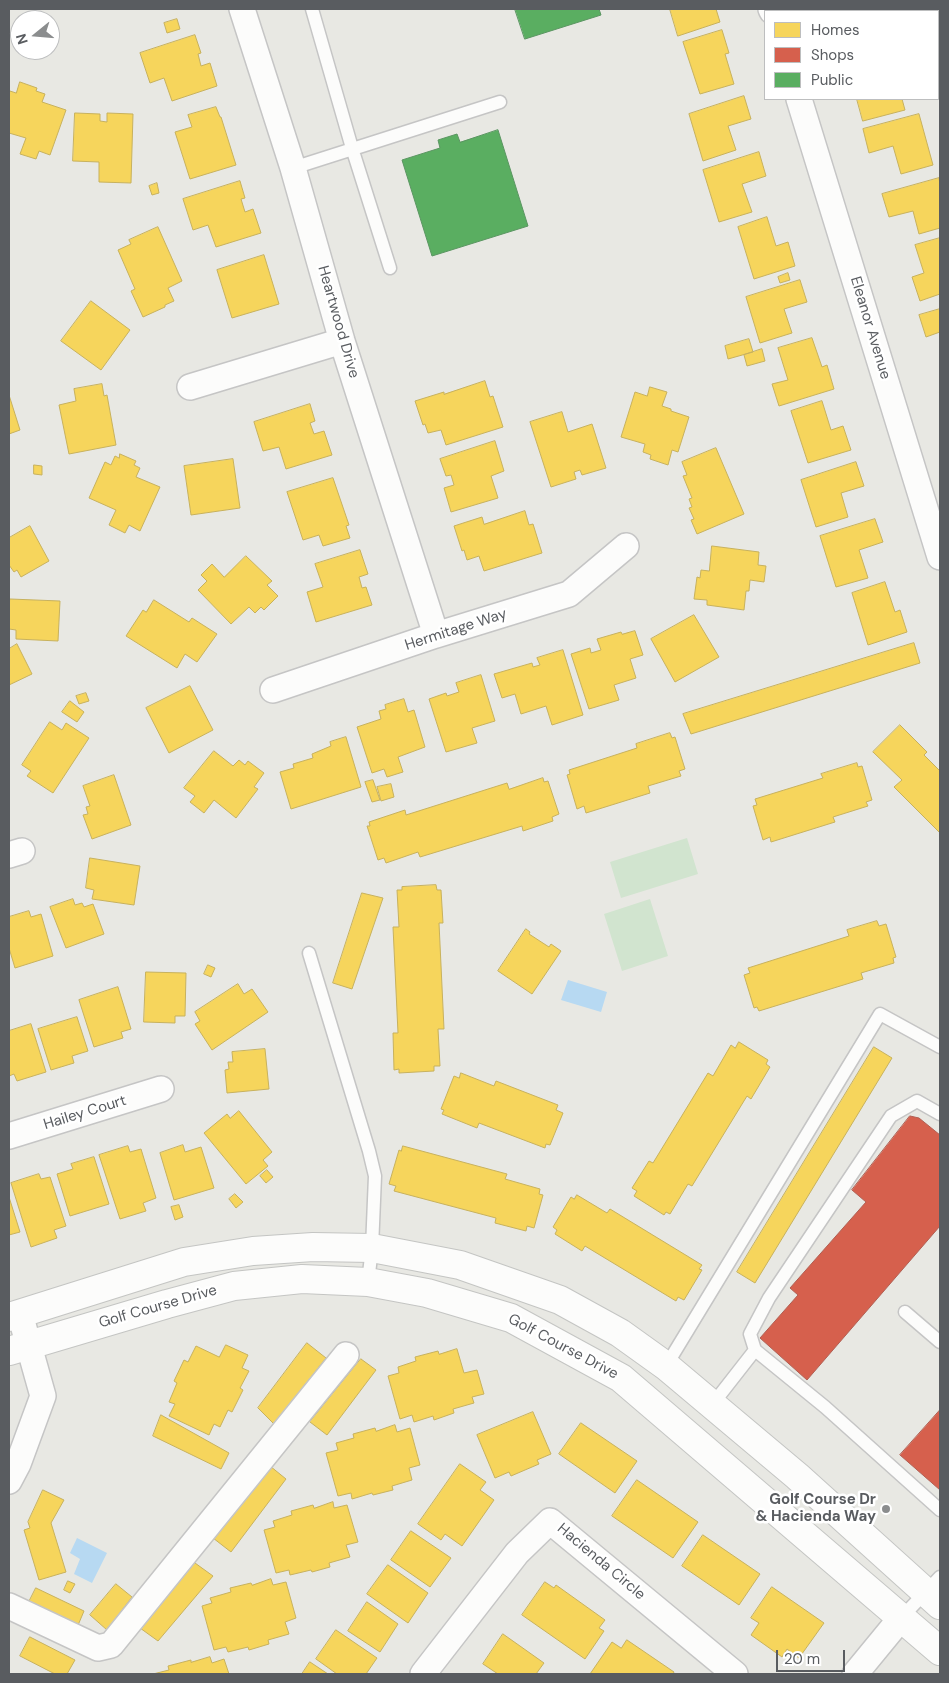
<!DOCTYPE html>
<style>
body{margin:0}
#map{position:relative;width:949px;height:1683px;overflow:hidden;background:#e8e8e3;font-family:"DM Sans",sans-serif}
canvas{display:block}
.frame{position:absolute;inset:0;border:10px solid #595c60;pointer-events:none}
.legend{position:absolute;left:764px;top:10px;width:175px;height:90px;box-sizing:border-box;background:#fff;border:1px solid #bdbebf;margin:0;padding:6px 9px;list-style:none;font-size:15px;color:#595c60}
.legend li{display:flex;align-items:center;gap:10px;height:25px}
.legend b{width:25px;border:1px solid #bdbebf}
.north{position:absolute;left:10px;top:10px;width:50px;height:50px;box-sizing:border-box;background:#fff;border:1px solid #bdbebf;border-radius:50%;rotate:253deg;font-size:14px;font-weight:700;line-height:20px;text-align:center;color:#595c60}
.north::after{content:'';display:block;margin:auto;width:18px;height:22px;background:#8b8d8e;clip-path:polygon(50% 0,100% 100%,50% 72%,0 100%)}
.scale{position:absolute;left:776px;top:1650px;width:69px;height:22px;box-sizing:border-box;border:2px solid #595c60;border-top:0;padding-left:6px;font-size:15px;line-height:18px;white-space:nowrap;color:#595c60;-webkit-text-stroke:4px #fff;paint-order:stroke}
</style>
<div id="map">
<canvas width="949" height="1683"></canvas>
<div class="frame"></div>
<ul class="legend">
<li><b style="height:14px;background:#f6d55c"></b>Homes</li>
<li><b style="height:14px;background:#d6604d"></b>Shops</li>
<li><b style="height:14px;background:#5aae61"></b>Public</li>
</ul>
<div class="north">N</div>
<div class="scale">20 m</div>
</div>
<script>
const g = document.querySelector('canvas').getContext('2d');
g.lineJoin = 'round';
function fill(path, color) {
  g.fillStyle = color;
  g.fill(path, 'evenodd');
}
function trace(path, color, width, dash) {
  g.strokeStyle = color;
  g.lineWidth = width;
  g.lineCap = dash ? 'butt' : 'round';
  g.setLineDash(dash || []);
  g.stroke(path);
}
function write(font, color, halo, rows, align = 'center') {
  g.font = font + ' "DM Sans",sans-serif';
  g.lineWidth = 5;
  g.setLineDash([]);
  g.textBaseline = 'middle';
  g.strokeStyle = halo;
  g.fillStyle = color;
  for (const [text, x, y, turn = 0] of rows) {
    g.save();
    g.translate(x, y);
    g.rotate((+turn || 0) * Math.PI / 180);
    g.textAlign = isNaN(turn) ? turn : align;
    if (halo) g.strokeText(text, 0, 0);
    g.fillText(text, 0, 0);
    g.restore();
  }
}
fill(new Path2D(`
 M687,838L698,874L621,898L610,862Z
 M650,899L668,956L622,971L604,914Z`), '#d1e4cf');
fill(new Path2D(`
 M568,980L607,992L601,1012L561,1000Z
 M77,1538L107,1553L92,1583L74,1574L80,1559L70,1553Z`), '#b7d9f2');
const homes = new Path2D(`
 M670,9H716L720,22L678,36Z
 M850,9H886V11H841Z
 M177,19L180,29L167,33L164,23Z
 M722,30L729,53L725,54L734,84L700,94L683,42Z
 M195,35L201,53L198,54L201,66L210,63L217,86L172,101L164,78L150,83L140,53Z
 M20,82L37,88L36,91L45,94L42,102L66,110L50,155L39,151L36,159L20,154L26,138L9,133V94L10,91L16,93Z
 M744,96L751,119L728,126L736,150L703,161L689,114Z
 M857,99H902L905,110L863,121Z
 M216,107L220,117H221L236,165L190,179L175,132L192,127L188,115Z
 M75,113L100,114V121L107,122V113L133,114L131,183L99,182V162L73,161Z
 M919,114L933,165L901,174L893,146L869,153L863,129Z
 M759,152L766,176L742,184L752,212L719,222L703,170Z
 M939,178L940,184V228L919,234L913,211L889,217L882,194Z
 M240,181L245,198L241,199L245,212L253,209L261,233L216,247L208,225L193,230L183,199Z
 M157,183L159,193L152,195L149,186Z
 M767,217L776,246L788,242L795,266L754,279L738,227Z
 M158,227L182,281L168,288L174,301L165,305V307L143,317L131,291L135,289L118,250L131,244L129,240Z
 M940,238V294L920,301L912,277L924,273L915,245Z
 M264,255L279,304L232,318L217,270Z
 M788,273L790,280L780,283L778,277Z
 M800,280L807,302L784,309L792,333L760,343L746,297Z
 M91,301L130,330L101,370L61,341Z
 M940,309V332L926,337L919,315Z
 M812,338L822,367L827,365L834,389L779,406L772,384L788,380L778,348Z
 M749,339L753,352L728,359L725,346Z
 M762,349L765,361L747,366L744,355Z
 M485,381L490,397L493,396L503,427L446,445L441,430L428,433L425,424L423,425L415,401L444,392V394Z
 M102,384L104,396L107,395L116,445L69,454L59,405L76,401L74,389Z
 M650,387L667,392L662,406L671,409V411L689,417L678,452L672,450L668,465L650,459L651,455L643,452L645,444L621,437L635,392L647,396Z
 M9,395L20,430L9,434Z
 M822,401L831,430L843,426L851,450L808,463L791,411Z
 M310,404L315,421L310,423L314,434L324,431L332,455L286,469L279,447L263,451L254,422Z
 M562,412L568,432L592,424L606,468L582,475L580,470L574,472L576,479L551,487L530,422Z
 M495,441L504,471L491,476L498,498L451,512L444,488L454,485L451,475L446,476L440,459Z
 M716,448L744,514L697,534L691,520L694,519L689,508L692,507L689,499L692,498L683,476L687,475L682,462Z
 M120,454L136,461L134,465L140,468L136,477L160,487L140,531L129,525L125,533L109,525L116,510L89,498L105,462L111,465L115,456L119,458Z
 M233,459L240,508L191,515L184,466Z
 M856,462L864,486L841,493L848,517L816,527L801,480Z
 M34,465L42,466V475L34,474Z
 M333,478L349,525L346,526L350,538L323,546L319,535L303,540L287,492Z
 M525,511L529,525L533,524L542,553L484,571L479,556L467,560L464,550L462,551L454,526L482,517L484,524Z
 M875,519L883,542L859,550L868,578L836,587L820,536Z
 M30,526L49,561L21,577L17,570L14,572L9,565V538Z
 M712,546L759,552L758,565L766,566L764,582L750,580L749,591H746L744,610L707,605V600L694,599L697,577L700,578L701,570L709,571Z
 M360,550L368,574L359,577L362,588L366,587L372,605L316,622L307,592L323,587L315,564Z
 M246,556L272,581L267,585L278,596L264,610L261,607L255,613L249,607L231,624L198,590L207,581L201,575L212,564L224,577Z
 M885,582L895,612L900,610L907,632L868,645L852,593Z
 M10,599L60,601L58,641L16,639V630L9,629Z
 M154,600L189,622L192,618L217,634L197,662L185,654L177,668L126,636L143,610L146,612Z
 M694,615L719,657L675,682L651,639Z
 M635,631L643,655L630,659L636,678L614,685L619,700L589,709L571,654L590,648L591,653L601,650L597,639L621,632L622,634Z
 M914,643L920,663L691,734L683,714Z
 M17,644L32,674L9,685V649Z
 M563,650L583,715L552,725L546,706L521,714L515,694L502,698L494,674L532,663L533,667L540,665L537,658Z
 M481,675L495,721L472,728L477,743L446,752L429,699L446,693L447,696L459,692L456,683Z
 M190,686L213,730L169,753L146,708Z
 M86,693L89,701L79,704L76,696Z
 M404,699L408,712L414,710L425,747L398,757L403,772L387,777L384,769L372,773L357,727L381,719L379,711L386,709L385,705Z
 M70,701L84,712L77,722L62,712Z
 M50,722L62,730L66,723L89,738L53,793L27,776L31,771L22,765Z
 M900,725L927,752L924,755L940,771V833L894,787L902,780L873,752Z
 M670,733L672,738L675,737L685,769L679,771L681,776L648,786L650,793L586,813L584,806L577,809L567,775L570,774L569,770L637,748L636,744Z
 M346,737L361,787L291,809L280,772L294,768L293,764L313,758L312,754L331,746L330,742Z
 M214,751L233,766L239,760L245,765L248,761L264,773L254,787L258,789L236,818L214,800L204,813L190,802L195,796L184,788Z
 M857,763L858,767L862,766L872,800L866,802L868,806L833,817L835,822L771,842L770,837L763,840L753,806L757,805L755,799L823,778L821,774Z
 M114,775L131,825L92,839L83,815L88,814L86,807L90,806L83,786Z
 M543,778L544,782L548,781L559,814L552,817L553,821L523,831L522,826L420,857L418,852L386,863L384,858L378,860L367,826H370L369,822L405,810L406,815L507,783L509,789Z
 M373,780L380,800L372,802L365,782Z
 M391,784L394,797L381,801L377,787Z
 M90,858L140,866L134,905L92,899L94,890L86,888Z
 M436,885L437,890H441L443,923H439L444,1029H438L440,1066H434V1071L399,1073V1069L394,1070L393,1033H398L393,927H399L397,890H402V887Z
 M362,893L383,898L352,989L333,983Z
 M73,899L75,905L82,903L84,907L93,904L104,934L66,948L50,907Z
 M29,911L31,917L41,914L53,956L15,968L9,948V917Z
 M877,921L879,926L886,924L896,957L893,958L894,963L861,973L863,979L759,1011L757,1007L754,1008L744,975L750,973L748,968L849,936L847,930Z
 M526,929L530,932L529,934L549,947L551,944L561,951L532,994L498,971Z
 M208,965L215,968L211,977L204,974Z
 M146,972L186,973L185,1016H175V1023L144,1022Z
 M238,984L244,994L252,989L268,1012L212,1050L195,1024L200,1021L195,1012Z
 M118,987L131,1029L121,1032L123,1038L94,1047L79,1000Z
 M77,1017L88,1051L72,1056L74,1063L51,1070L38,1029Z
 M31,1024L46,1072L17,1081L14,1074L9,1076V1031Z
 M739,1042L768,1060L766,1064L770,1067L751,1099L747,1096L692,1186L688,1184L670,1214L666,1212L664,1215L634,1196L637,1191L632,1188L649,1161L653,1163L708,1073L713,1076L731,1045L735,1048Z
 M874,1047L892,1058L755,1283L737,1272Z
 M265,1049L269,1089L227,1093L225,1070L229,1069L228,1062H233L232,1052Z
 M461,1073L494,1086L496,1081L558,1105L556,1110L563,1113L550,1145L546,1144L545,1148L479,1123L477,1128L442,1114L444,1110L441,1109L454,1076L459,1078Z
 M239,1111L272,1152L263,1160L268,1166L246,1184L204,1133L227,1114L230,1118Z
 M183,1145L185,1152L201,1147L214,1188L174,1200L160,1153Z
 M128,1146L130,1152L141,1149L156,1198L143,1203L146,1211L120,1219L99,1155Z
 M403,1146L507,1174L505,1179L540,1189L539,1194L543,1195L534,1228L527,1226L526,1231L495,1223L496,1218L394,1191L396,1186L389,1184L399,1150L401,1151Z
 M94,1157L109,1204L70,1216L57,1174L73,1169L71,1164Z
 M267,1170L273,1177L266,1183L260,1176Z
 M39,1174L41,1179L50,1177L66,1226L54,1230L57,1238L31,1247L11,1183Z
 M235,1194L243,1202L236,1208L229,1199Z
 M577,1195L607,1213L610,1209L702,1265L699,1269L702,1270L684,1300L678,1297L676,1301L585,1246L582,1251L555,1234L557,1230L553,1227L571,1197L574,1199Z
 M9,1197L20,1232L9,1235Z
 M179,1205L183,1217L175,1220L171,1207Z
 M307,1343L326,1358L274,1424L258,1408Z
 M226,1345L248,1355L242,1368L249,1371L240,1388L243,1390L232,1412L228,1410L220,1427L214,1424L209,1435L169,1416L175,1404L169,1402L177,1383L174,1381L184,1360L188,1362L196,1346L219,1357Z
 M457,1349L464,1373L477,1370L484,1394L472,1397L474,1403L453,1409L454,1413L434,1420L433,1416L414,1422L412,1415L400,1419L388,1376L399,1373L398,1367L416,1361L415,1357L438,1351L439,1354Z
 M361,1359L376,1370L327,1435L310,1422Z
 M533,1412L551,1454L537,1460L539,1464L511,1476L509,1472L495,1478L477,1435Z
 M161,1415L229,1453L221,1469L153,1436Z
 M581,1423L637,1461L615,1493L559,1454Z
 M395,1425L397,1432L410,1428L420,1465L409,1468L412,1480L392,1486L393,1490L373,1495L372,1493L352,1499L351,1493L338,1496L326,1453L338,1450L336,1443L354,1438L353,1434L375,1428L376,1431Z
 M460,1464L486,1482L480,1490L494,1500L462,1546L445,1534L441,1540L418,1524Z
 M270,1466L286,1479L231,1552L213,1538Z
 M637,1480L698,1522L673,1558L612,1516Z
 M43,1490L64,1500L51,1523L66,1572L39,1580L24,1530L30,1528L28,1522Z
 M333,1502L334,1508L347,1505L358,1542L346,1545L350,1557L329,1563L330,1567L312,1572L311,1570L290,1575L289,1570L276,1573L264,1530L275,1527L273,1521L292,1515L291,1511L313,1505L314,1508Z
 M411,1531L451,1558L430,1587L391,1560Z
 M703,1535L760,1574L739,1605L682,1566Z
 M195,1563L213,1576L158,1641L140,1628Z
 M388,1565L428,1593L408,1623L367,1594Z
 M271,1579L273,1585L286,1582L296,1618L285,1622L289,1634L268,1640L269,1644L249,1650L248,1647L228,1652L226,1647L214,1650L202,1606L212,1603L210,1598L231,1592L230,1588L251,1583L252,1585Z
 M68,1581L75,1584L70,1593L64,1590Z
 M545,1582L554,1588L556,1585L605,1620L599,1628L604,1631L585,1659L522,1615Z
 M116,1584L132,1597L107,1630L90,1615Z
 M772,1587L824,1623L799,1658L787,1649L782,1657L751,1635L759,1623L751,1618Z
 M36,1588L84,1611L76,1630L27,1606Z
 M367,1602L398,1624L380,1652L348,1631Z
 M336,1630L377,1658L366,1674H337L316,1659Z
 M503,1634L544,1663L536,1674H498L483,1664Z
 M30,1637L75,1660L67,1674H55L20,1656Z
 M627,1640L674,1672L673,1674H590L612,1642L621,1648Z
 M210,1657L212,1663L224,1659L229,1674H153L169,1670L168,1666L191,1660V1662Z
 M310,1662L328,1674H302Z`);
fill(homes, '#f6d55c');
trace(homes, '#c7b15d', 1);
const shops = new Path2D(`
 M910,1116L919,1118L940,1135V1226L807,1380L760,1338L798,1295L790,1288L866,1202L852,1190Z
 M940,1410V1490L900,1455Z`);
fill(shops, '#d6604d');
trace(shops, '#b05f53', 1);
const public = new Path2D(`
 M515,9H599L601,15L525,39Z
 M498,130L528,226L432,256L402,160L440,148L438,140L457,134L460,142Z`);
fill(public, '#5aae61');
trace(public, '#5a9561', 1);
const lane = new Path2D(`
 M312,9L352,148L390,268
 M293,168L500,102
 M309,953L369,1151L375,1176L372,1248L368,1282
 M905,1312L940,1342
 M755,1350L750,1334L769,1298L891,1116L917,1101L940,1114
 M666,1366L880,1014L940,1047
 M712,1405L755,1350L825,1407L940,1510
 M901,1618L940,1577`);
const street = new Path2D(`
 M242,9L293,168L342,341L436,635
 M771,9L772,11
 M799,99L940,557
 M190,387L342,341
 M273,690L436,635L569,594L626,546
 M9,855L22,851
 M9,1136L161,1089
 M9,1481L18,1464L43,1396L20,1314
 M9,1606L98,1648L111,1645L346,1355
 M423,1674L517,1553L550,1521L735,1674
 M855,1674L901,1618`);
const secondary = new Path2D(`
 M9,1317L184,1262L253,1251L313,1247L372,1248L460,1265L560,1300L620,1333L666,1366L797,1476L940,1605
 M9,1351L167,1304L234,1286L302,1279L368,1282L427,1293L511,1318L621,1378L940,1651`);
trace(lane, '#c5c5c5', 15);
trace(street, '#c5c5c5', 28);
trace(secondary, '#c4c5c3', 30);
trace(lane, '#fcfcfb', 12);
trace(street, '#fcfcfb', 25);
trace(secondary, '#fcfcfb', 28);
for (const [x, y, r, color] of [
 [886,1509,5,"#8b8d8e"]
]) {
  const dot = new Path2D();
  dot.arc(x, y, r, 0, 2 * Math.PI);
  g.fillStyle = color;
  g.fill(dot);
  trace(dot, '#fff', 2);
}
write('15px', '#595c60', '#fff', [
 ["Heartwood Drive",338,322,74],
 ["Eleanor Avenue",870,328,73],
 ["Hermitage Way",456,630,-18],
 ["Hailey Court",85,1113,-17],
 ["Golf Course Drive",158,1307,-16],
 ["Golf Course Drive",563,1347,28],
 ["Hacienda Circle",601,1562,40]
]);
write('bold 15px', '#595c60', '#fff', [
 ["Golf Course Dr",876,1500],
 ["& Hacienda Way",876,1517]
], 'right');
</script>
